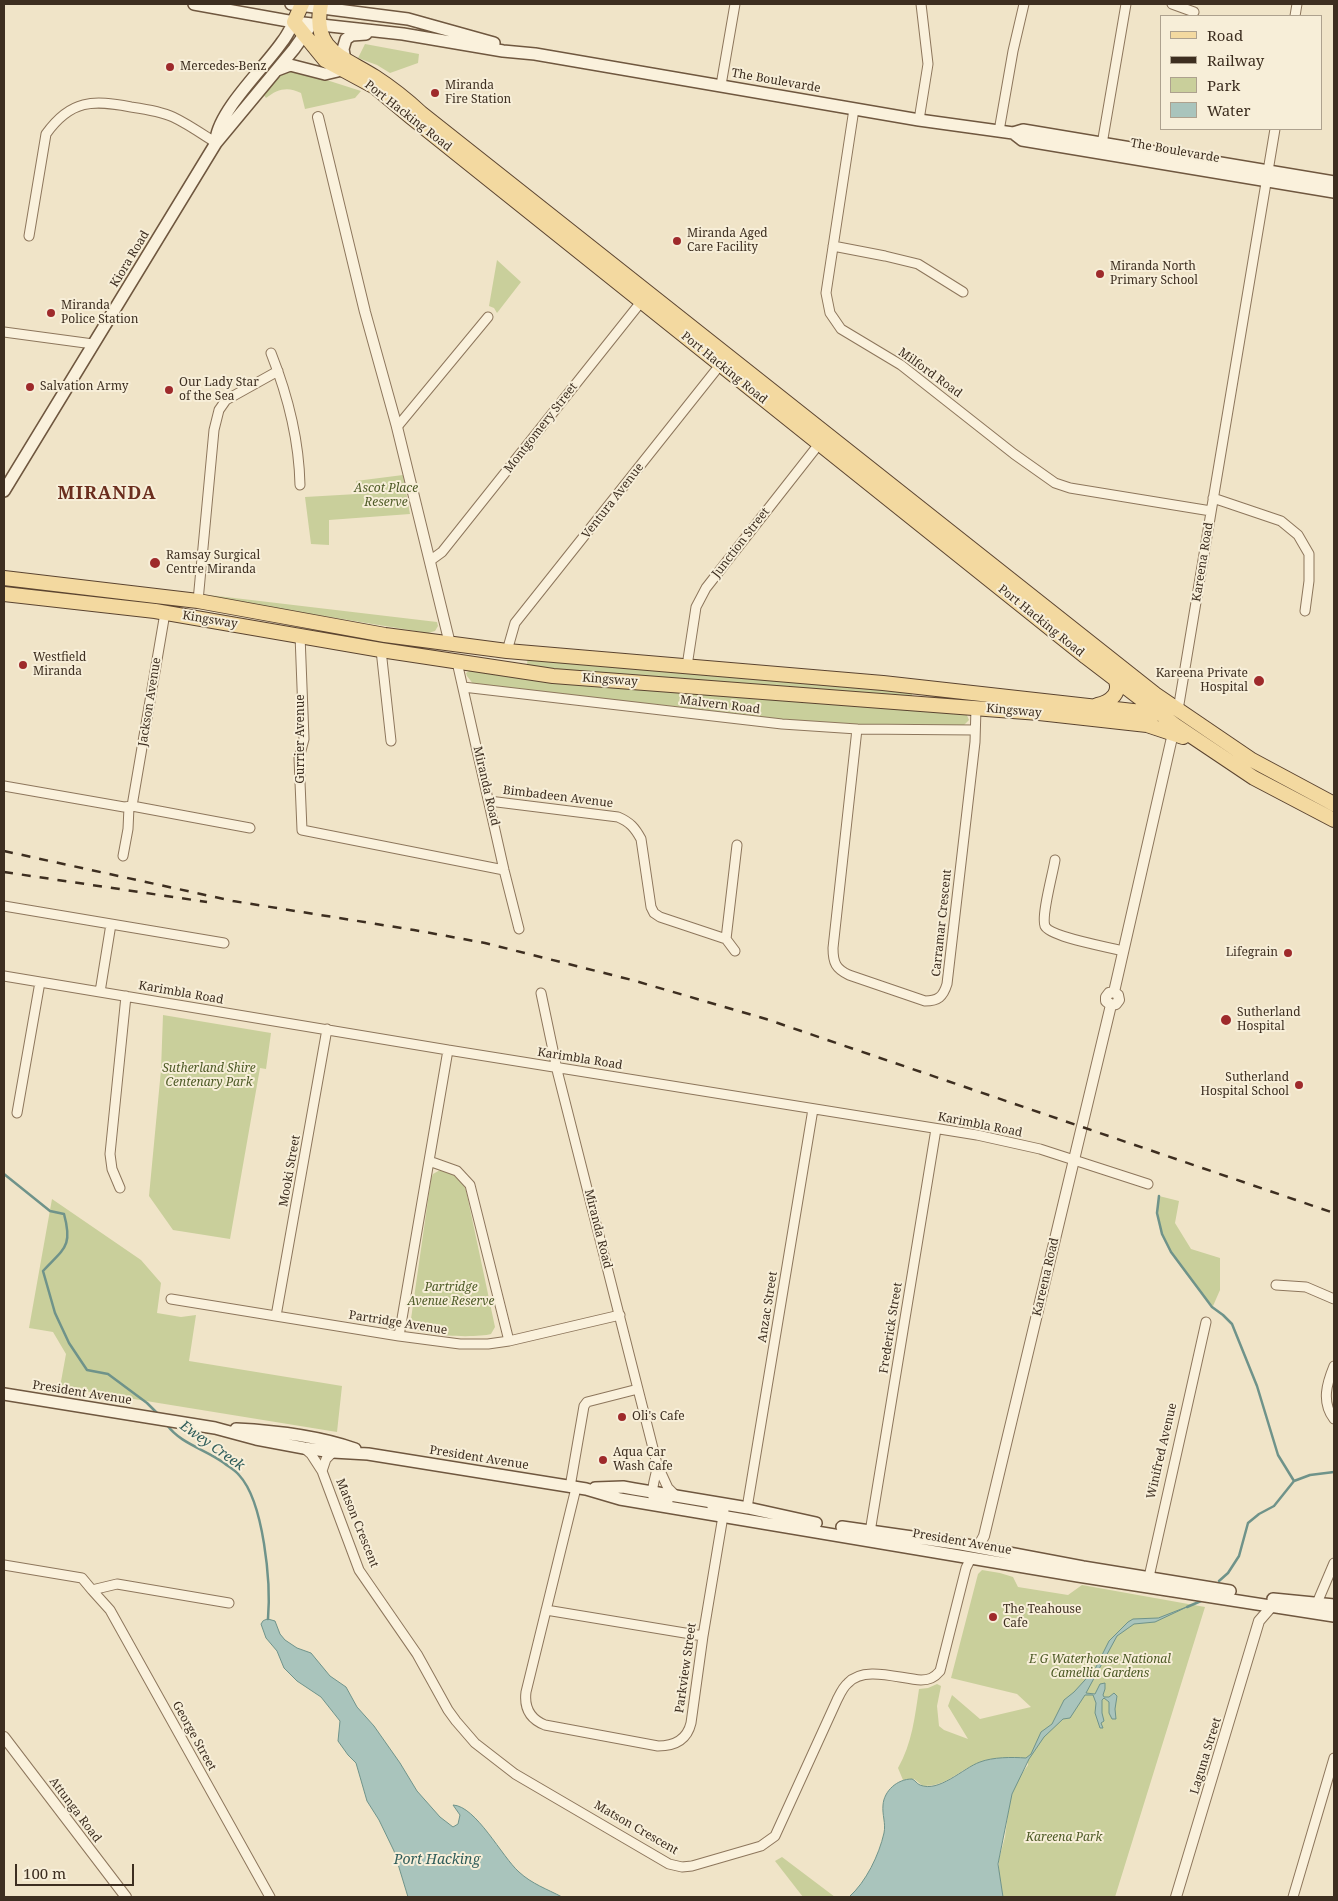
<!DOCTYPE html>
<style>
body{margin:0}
#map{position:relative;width:1338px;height:1901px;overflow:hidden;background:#f0e4c8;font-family:"Noto Serif",serif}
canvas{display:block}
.frame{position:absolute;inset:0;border:5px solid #3d2e20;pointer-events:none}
.legend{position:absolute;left:1160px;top:15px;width:162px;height:115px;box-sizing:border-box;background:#f7eed8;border:1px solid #ada18e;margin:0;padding:6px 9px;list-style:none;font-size:15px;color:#3d2e20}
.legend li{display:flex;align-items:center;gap:10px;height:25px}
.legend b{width:25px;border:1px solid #ada18e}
.scale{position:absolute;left:15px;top:1864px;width:119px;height:22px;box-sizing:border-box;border:2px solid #3d2e20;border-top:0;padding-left:6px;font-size:15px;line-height:18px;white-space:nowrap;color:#3d2e20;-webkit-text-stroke:4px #f7eed8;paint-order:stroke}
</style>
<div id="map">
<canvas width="1338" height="1901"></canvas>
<div class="frame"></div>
<ul class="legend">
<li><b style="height:6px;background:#f3d9a0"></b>Road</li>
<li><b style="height:6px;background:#3d2e20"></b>Railway</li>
<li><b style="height:14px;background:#c9cf9b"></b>Park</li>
<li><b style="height:14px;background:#a9c4bc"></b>Water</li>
</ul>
<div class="scale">100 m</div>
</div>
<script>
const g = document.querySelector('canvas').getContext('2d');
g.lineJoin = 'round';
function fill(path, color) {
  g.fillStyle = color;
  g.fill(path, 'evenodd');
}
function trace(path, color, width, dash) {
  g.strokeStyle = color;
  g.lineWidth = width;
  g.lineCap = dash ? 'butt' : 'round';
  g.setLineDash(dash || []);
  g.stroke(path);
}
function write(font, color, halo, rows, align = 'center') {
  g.font = font + ' "Noto Serif",serif';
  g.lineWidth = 4;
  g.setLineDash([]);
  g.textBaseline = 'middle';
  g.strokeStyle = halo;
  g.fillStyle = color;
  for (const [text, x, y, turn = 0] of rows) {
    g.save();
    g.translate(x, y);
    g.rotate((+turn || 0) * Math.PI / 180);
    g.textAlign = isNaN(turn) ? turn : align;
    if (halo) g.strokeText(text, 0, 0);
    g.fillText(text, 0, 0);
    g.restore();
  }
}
fill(new Path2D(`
 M365,44L419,54L418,63L390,73L377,65L358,58Z
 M289,68L361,91L355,98L305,109L301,93C288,86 277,89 266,98L263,94L282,71Z
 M497,260L521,282L497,313L494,308L489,306Z
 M403,475L410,514L329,520V545L311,544L305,497L357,494L356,481Z
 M209,595L437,622L438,626L435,631L428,633L231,601Z
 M528,653L912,691V703L966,713L969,720L959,730L857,729L477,689L467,676L466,673L471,670L568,676L527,665Z
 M163,1015L271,1033L266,1069L260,1068L230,1239L173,1230L149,1196L161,1070Z
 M440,1170C452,1171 462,1179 466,1190L495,1327L491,1334C477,1338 420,1337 410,1326L431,1179L433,1174Z
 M1159,1196L1179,1201L1175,1223L1191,1249L1220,1258V1290L1213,1306C1199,1293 1169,1253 1162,1235C1157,1223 1158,1209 1159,1196Z
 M52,1199L141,1260L161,1283L157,1313L181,1317L196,1315L189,1361L342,1386L337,1432L60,1387L66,1354L53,1332L29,1328Z
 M982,1570L1000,1573L1013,1577L1018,1587L1068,1595L1082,1585L1205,1607L1115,1897H1003L999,1873V1859L1005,1837L1010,1798L1020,1776L1028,1765L1027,1758C1011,1758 992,1757 976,1764C956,1772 947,1786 923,1786L914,1779L903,1780L898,1768C912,1744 915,1716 919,1689L928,1688L937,1684L941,1686L937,1706L939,1726L944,1730L968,1739L948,1706L952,1695L980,1719L1031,1707L1017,1694L951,1678L978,1574Z
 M782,1857L835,1897H803L775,1861Z`), '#c9cf9b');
const water = new Path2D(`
 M1189,1606L1155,1622L1134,1624L1117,1636L1086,1693L1095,1694L1100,1684L1105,1683V1689L1103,1695L1104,1697H1109L1114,1693L1117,1696L1115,1709L1116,1719H1112L1109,1713V1702L1104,1698L1102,1700V1713L1104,1721L1101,1723L1103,1728H1100L1095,1713L1096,1703L1093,1695H1085L1070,1718L1063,1719L1044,1737L1029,1759L1012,1794L998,1864L1003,1897H849C866,1882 879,1855 884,1833C886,1823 882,1815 883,1805C884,1791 897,1779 912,1779C915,1780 917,1784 920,1785C939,1793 963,1768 980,1762C993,1757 1012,1757 1026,1758L1031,1754L1041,1732L1052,1724L1064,1700L1074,1692L1095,1669L1109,1641L1128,1622L1133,1619L1158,1618Z
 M268,1619L275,1621L280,1634L285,1640L297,1648L311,1653L330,1676L346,1687L357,1707L374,1726L400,1763L417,1791L440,1817L453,1827L458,1824L460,1815L453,1805C476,1806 502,1857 519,1872C532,1884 547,1889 562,1897H408L394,1851L379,1820L367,1801L356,1763L348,1755L338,1741L340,1721L321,1697L297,1681L284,1668L277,1651L266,1638L261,1624L263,1621Z`);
fill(water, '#a9c4bc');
trace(water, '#6f938a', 1);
trace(new Path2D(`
 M4,1174L50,1211L64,1214C73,1247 64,1248 43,1271L55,1313L69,1343L87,1370L108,1374L147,1403L159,1415
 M1159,1196L1157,1213L1162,1234L1171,1252L1212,1307L1223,1315L1232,1324L1257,1386L1278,1455L1294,1481
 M167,1425C181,1444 205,1449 224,1463C229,1467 235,1470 239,1475C264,1502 271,1583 268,1619
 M1219,1581L1228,1573L1239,1556L1248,1523L1259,1514L1274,1506L1294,1481L1310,1475L1334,1472
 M1187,1607L1201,1601`), '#6f938a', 2.5);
const minor = new Path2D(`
 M1172,4L1194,12
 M1295,16L1297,4
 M721,85L735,4
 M854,109L826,293L830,313L841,329L901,365L1014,454L1055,483L1070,488L1211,511
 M919,120L928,64L921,4
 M999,131L1013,51L1024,4
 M1101,150L1126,4
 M29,236L46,134C71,99 93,100 131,107C145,109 160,111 173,117C188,124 202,134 216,143
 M833,246L885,256L918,264L963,292
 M4,332L93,344
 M271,353C288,396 299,439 300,485
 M397,427L488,317
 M1213,498L1281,521L1298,535L1309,554V581L1305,611
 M431,560L442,552L641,302
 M198,601L214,430L219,410L226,400L278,371
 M300,635L304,739L299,758L302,830L504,870
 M381,650L391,741
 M507,651L515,623L720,365
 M457,662L504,870L519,929
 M687,666L696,607L706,588L819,444
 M463,687L782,724L857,729L975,730
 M1178,710L1275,129
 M857,729L833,948C833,963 836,969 849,975L925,1001C938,1001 943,997 947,984L975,742L976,708
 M4,786L124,807L132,806L250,828
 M489,801L618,817C630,822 635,828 641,839L651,907L654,913L660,917L726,939
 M132,806L165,613
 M123,856L128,829L129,807
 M1055,860C1053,873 1041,916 1045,926C1050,937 1109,947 1123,951
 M4,906L224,943
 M735,951L726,939L737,845
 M4,976L448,1050L977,1135L1040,1149L1148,1184
 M100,992L111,924
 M541,993L558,1074L657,1464L668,1488L676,1496
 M17,1113L40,982
 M429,1161L457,1171L470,1185L509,1341
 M120,1188L112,1169L110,1154L126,996
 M1276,1285L1306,1287L1334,1299
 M171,1299L399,1336L460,1344H488L509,1341L620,1315
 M276,1316L327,1029
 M399,1336L448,1050
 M1334,1366C1327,1383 1321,1402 1334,1419
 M304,1448L311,1454L322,1471L359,1570L417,1654L448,1710L456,1721L475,1743L515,1774L669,1864L682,1867L692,1866L761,1846L775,1836L837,1700C840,1694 843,1687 848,1683C864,1665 900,1679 921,1680C929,1680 934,1678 940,1671L966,1568L971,1558
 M657,1467C656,1477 651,1487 653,1497L656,1499L668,1501
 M322,1471L326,1459L333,1452
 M570,1487L584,1406L587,1402L638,1389
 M576,1488L526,1692C524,1708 530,1719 545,1725L658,1746C674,1746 687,1740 691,1723L703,1636L724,1510L712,1507
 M747,1508L813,1109
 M870,1532L936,1129
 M4,1565L82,1578L92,1590L117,1584L229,1603
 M1149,1577L1206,1322
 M92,1590L110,1610L270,1897
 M1317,1603L1334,1563
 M546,1610L703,1636
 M1293,1897L1334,1758`);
const tertiary = new Path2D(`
 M318,117L365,312L397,427L450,644
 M1114,992L1173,733
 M1111,1005L1116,1004L1119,1000L1118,995L1114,992
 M1111,1005L1106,1001V997L1109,993L1114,992
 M978,1547L984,1536L1111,1005
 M4,1737L126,1897
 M1176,1897L1259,1621L1272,1606`);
const secondary = new Path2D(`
 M194,4L294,22L403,34L503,51L535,54L919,120L1013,133L1023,130L1334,182
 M291,4L408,19L494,43
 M345,60L343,49L346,39L352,35L366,34
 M277,70L290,65L325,74L342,70
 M1013,133L1022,140L1334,192
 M216,139C220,109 265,67 282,42C287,36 290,29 294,22
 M4,491L216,143L294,49L309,28
 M4,1394L215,1428L256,1439L304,1448L333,1452L368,1454L586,1489L620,1499L1078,1576L1334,1616
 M236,1429C276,1431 318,1436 355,1449
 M595,1488L623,1487L634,1489L748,1508L816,1523
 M842,1527L961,1544L1083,1567L1230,1591
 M1273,1599L1334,1605`);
const primary = new Path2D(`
 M302,4L294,22L325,60L375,87L411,117L1086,657L1175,725L1254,778L1334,820
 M321,4C311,51 344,57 375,77C392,88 407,100 421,113L1155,694L1252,760L1334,804
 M4,578L198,601L385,635L507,651L883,683L1160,714
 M4,594L155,611L381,650L553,676L1039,713L1147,725L1183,737
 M1097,705C1111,702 1123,692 1114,677`);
trace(minor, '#8d765c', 11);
trace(tertiary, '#8d765c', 12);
trace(secondary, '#6f573f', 14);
trace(primary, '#5b4430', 16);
trace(minor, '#faf1dc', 9);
trace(tertiary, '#faf1dc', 10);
trace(secondary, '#faf1dc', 11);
trace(primary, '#f3d9a0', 14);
trace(new Path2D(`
 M4,851L233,901L414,930L485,943L632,980L766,1019L1334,1213
 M4,872L207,902`), '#3d2e20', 2.5, [9, 9]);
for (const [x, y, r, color] of [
 [170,67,5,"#9e2a2b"],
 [435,93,5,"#9e2a2b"],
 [677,241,5,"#9e2a2b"],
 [1100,274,5,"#9e2a2b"],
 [51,313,5,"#9e2a2b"],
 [30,387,5,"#9e2a2b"],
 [169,390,5,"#9e2a2b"],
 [155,563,6,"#9e2a2b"],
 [23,665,5,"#9e2a2b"],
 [1259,681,6,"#9e2a2b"],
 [1288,953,5,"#9e2a2b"],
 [1226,1020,6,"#9e2a2b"],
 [1299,1085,5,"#9e2a2b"],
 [622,1417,5,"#9e2a2b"],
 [603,1460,5,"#9e2a2b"],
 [993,1617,5,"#9e2a2b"]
]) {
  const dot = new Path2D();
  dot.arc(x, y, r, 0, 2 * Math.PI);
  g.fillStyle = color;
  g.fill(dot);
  trace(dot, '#f7eed8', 2);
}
write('12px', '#3d2e20', '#f7eed8', [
 ["Mercedes-Benz",180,67],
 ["Miranda",445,86],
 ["Fire Station",445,100],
 ["Miranda Aged",687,234],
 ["Care Facility",687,248],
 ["Miranda North",1110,267],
 ["Primary School",1110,281],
 ["Miranda",61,306],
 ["Police Station",61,320],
 ["Our Lady Star",179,383],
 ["of the Sea",179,397],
 ["Salvation Army",40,387],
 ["Ramsay Surgical",166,556],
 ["Centre Miranda",166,570],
 ["Westfield",33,658],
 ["Miranda",33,672],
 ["Kareena Private",1248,674,"right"],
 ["Hospital",1248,688,"right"],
 ["Lifegrain",1278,953,"right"],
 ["Sutherland",1237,1013],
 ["Hospital",1237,1027],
 ["Sutherland",1289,1078,"right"],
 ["Hospital School",1289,1092,"right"],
 ["Oli's Cafe",632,1417],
 ["Aqua Car",613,1453],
 ["Wash Cafe",613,1467],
 ["The Teahouse",1003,1610],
 ["Cafe",1003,1624]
], 'left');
write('12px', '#3d2e20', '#f7eed8', [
 ["The Boulevarde",776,81,10],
 ["Port Hacking Road",408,116,38],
 ["The Boulevarde",1175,151,10],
 ["Kiora Road",130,259,-59],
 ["Port Hacking Road",724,368,39],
 ["Milford Road",930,373,36],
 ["Montgomery Street",541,428,-52],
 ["Ventura Avenue",613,501,-52],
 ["Junction Street",741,543,-52],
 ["Kareena Road",1203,562,-81],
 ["Kingsway",210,620,9],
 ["Port Hacking Road",1041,621,39],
 ["Kingsway",610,680,4],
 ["Jackson Avenue",150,702,-81],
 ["Malvern Road",720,705,7],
 ["Kingsway",1014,711,5],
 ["Gurrier Avenue",301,739,-90],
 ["Miranda Road",486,786,77],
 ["Bimbadeen Avenue",558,797,7],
 ["Carramar Crescent",942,923,-84],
 ["Karimbla Road",181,993,10],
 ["Karimbla Road",580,1059,9],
 ["Karimbla Road",980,1125,11],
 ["Mooki Street",290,1171,-80],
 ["Miranda Road",598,1229,76],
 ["Kareena Road",1046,1277,-77],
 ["Anzac Street",768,1307,-81],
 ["Partridge Avenue",398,1323,9],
 ["Frederick Street",891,1328,-81],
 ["President Avenue",82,1393,9],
 ["Winifred Avenue",1162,1451,-77],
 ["President Avenue",479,1458,9],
 ["Matson Crescent",357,1523,68],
 ["President Avenue",962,1542,10],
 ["Parkview Street",686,1668,-82],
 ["George Street",194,1736,61],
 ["Laguna Street",1206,1756,-73],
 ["Attunga Road",75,1810,53],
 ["Matson Crescent",636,1828,30]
]);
write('italic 12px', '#4d5a26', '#f7eed8', [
 ["Ascot Place",386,489],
 ["Reserve",386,503],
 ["Sutherland Shire",209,1069],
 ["Centenary Park",209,1083],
 ["Partridge",451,1288],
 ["Avenue Reserve",451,1302],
 ["E G Waterhouse National",1100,1660],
 ["Camellia Gardens",1100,1674],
 ["Kareena Park",1064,1838]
]);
write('italic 14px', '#2f5d5a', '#f7eed8', [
 ["Ewey Creek",212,1446,35],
 ["Port Hacking",437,1860]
]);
g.letterSpacing = '1px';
write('bold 18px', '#6b2e1e', '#f7eed8', [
 ["MIRANDA",107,494]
]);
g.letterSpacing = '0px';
</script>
